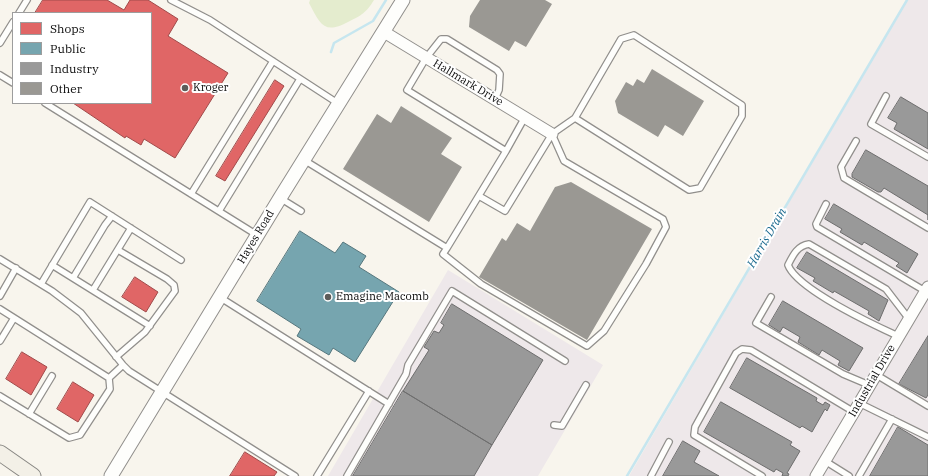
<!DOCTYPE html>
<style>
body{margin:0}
#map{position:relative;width:928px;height:476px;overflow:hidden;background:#f8f5ed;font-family:"IBM Plex Serif",serif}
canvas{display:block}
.legend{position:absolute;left:12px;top:12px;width:140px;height:92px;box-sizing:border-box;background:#fff;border:1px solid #9d9d9d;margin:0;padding:5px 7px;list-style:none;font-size:12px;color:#090909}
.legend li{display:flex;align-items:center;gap:8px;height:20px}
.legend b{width:20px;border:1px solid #9d9d9d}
</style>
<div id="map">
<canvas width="928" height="476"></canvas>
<ul class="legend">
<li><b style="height:11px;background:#e06666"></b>Shops</li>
<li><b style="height:11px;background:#76a5af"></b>Public</li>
<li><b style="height:11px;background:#999"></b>Industry</li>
<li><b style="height:11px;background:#9a9893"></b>Other</li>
</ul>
</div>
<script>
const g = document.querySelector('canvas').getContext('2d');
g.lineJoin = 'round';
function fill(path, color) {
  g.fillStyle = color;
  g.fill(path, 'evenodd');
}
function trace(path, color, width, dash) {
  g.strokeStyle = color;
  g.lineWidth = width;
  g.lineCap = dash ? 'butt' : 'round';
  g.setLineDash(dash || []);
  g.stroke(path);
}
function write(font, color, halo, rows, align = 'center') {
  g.font = font + ' "IBM Plex Serif",serif';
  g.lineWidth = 4;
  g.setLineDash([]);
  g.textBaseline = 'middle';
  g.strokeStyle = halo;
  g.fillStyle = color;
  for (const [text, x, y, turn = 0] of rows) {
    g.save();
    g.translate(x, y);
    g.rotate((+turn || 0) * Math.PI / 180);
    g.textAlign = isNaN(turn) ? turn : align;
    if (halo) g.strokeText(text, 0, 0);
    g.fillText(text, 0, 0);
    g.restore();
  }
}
fill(new Path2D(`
 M907,0H928V476H629Z
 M448,270L603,365L538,476H328Z`), '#eee8ea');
fill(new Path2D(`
 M310,0H374C366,13 362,15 348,22C324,35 320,24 309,3Z`), '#e4ecce');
const shops = new Path2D(`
 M43,0H107L124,10L130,0H148L178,19L168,36L228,73L175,158L144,139L141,145L126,136L125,138L73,103H151V13H35Z
 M275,80L284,86L225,181L216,176Z
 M135,277L158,292L146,312L122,297Z
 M22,352L47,367L31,395L6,379Z
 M73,382L94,395L78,422L57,409Z
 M245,452L277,472L274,476H230Z`);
fill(shops, '#e06666');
trace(shops, '#a04a4a', 1);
const public = new Path2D(`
 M300,231L335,253L343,242L366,256L359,267L399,292L355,362L333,348L329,355L297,336L301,329L257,301Z`);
fill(public, '#76a5af');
trace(public, '#55767d', 1);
const industry = new Path2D(`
 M901,97L928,113V149L894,129L897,123L888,118Z
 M866,150L928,186V220V215L884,188L881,192H878L852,177V174Z
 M834,204L918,254L907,273L896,266L899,263L864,242L862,245L840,232L842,229L825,219Z
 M807,252L888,300L879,321L868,314L869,311L834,291L833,293L813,281L815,278L797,268Z
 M783,301L863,348L849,371L838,365L840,361L822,350L819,355L798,342L800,337L783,327L780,332L769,325Z
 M452,304L543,360L492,445L403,391L429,350L424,347L434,331L439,333L444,325L441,323Z
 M928,336V395L926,398L899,384Z
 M747,358L817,398L816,401L823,405L825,402L830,405L827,411L825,409L812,432L802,426L800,428L730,388Z
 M403,391L492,445L474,476H353Z
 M721,402L792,442L790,445L800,451L787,473L789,474L788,476H782L783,473L776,469L774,472L704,432Z
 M898,427L928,445V476H870Z
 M683,441L700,451L694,462L719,476H663Z`);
fill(industry, '#999');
trace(industry, '#6e6e6e', 1);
trace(new Path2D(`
 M331,52L334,43L373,21L386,0
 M627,476L907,0`), '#c6e6ef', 2.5);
fill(new Path2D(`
 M480,0H545L552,4L526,47L515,41L509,51L469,27L470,16Z
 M652,69L704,101L683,136L665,125L658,137L618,113L615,101L626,82L633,86L637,79L644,83Z
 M401,106L452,138L441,154L462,167L429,222L343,169L377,114L391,123Z
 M571,182L652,229L587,340L479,277L502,238L506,241L517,223L530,231L555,187Z`), '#9a9893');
const service = new Path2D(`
 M171,0L210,20L339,104
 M19,13L27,0
 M0,43L13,22
 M0,75L13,83
 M886,96L871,124L928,157
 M495,99L499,90L500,74L497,70L447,39H441L426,58L407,90L506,151L525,117
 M45,103L257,235
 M552,134L575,118L621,39L634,35L742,105V116L700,188L689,190L575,118
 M856,141L841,167L844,178L928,228
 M304,160L447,248
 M191,194L273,61
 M479,196L505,211L552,134L564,161L663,219L666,227L646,264L604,331L587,346L481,284L443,254L447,248L506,151
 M280,198L301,211
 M826,204L816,224L817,227L925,291
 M219,211L300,79
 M0,259L52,291L81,313L123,365L129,371L295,476
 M52,265L150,326
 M73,278L105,225L112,216
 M41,284L90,202L181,260
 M93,290L131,228
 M0,296L16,268
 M771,297L756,323L843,374L869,385
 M221,298L389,404
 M0,309L109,378L110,389L80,435L69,438L0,396
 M898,336C874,325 797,289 788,265C793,255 797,246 809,244L886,289L909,319
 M0,341L14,318
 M116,357L145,332L175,291L174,285L167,279L118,250
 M875,374L928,406
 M109,378L123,365
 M859,403L928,437
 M29,414L52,376
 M554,425L562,426L586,385
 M825,461L849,476
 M317,476L369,391
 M347,476L406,374L408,365L452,291L565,361
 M651,476L669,442
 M762,476L694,435L695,427L736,353L742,349L751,350L854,412
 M859,476L892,419`);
const minor = new Path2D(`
 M384,32L552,134
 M816,476L928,287`);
const tertiary = new Path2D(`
 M111,476L280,198L403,0`);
const secondary = new Path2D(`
 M0,453L33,476`);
trace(service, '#918f8c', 8);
trace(minor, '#918f8c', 13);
trace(tertiary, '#918f8c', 15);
trace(secondary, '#878682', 17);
trace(service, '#fefefc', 5.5);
trace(minor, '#fefefc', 11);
trace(tertiary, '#fefefc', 13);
trace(secondary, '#f3f0e7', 15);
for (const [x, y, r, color] of [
 [185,88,4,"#5d5c59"],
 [328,297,4,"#5d5c59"]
]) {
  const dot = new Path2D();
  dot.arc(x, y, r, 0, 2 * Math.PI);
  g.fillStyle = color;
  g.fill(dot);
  trace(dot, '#fff', 1.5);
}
write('11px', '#090909', '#fff', [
 ["Hallmark Drive",468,83,31],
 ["Hayes Road",256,237,-59],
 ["Industrial Drive",872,381,-60]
]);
write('11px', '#090909', '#fff', [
 ["Kroger",193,88],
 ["Emagine Macomb",336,297]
], 'left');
write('italic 12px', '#1e6c90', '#fff', [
 ["Harris Drain",767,238,-60]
]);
</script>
